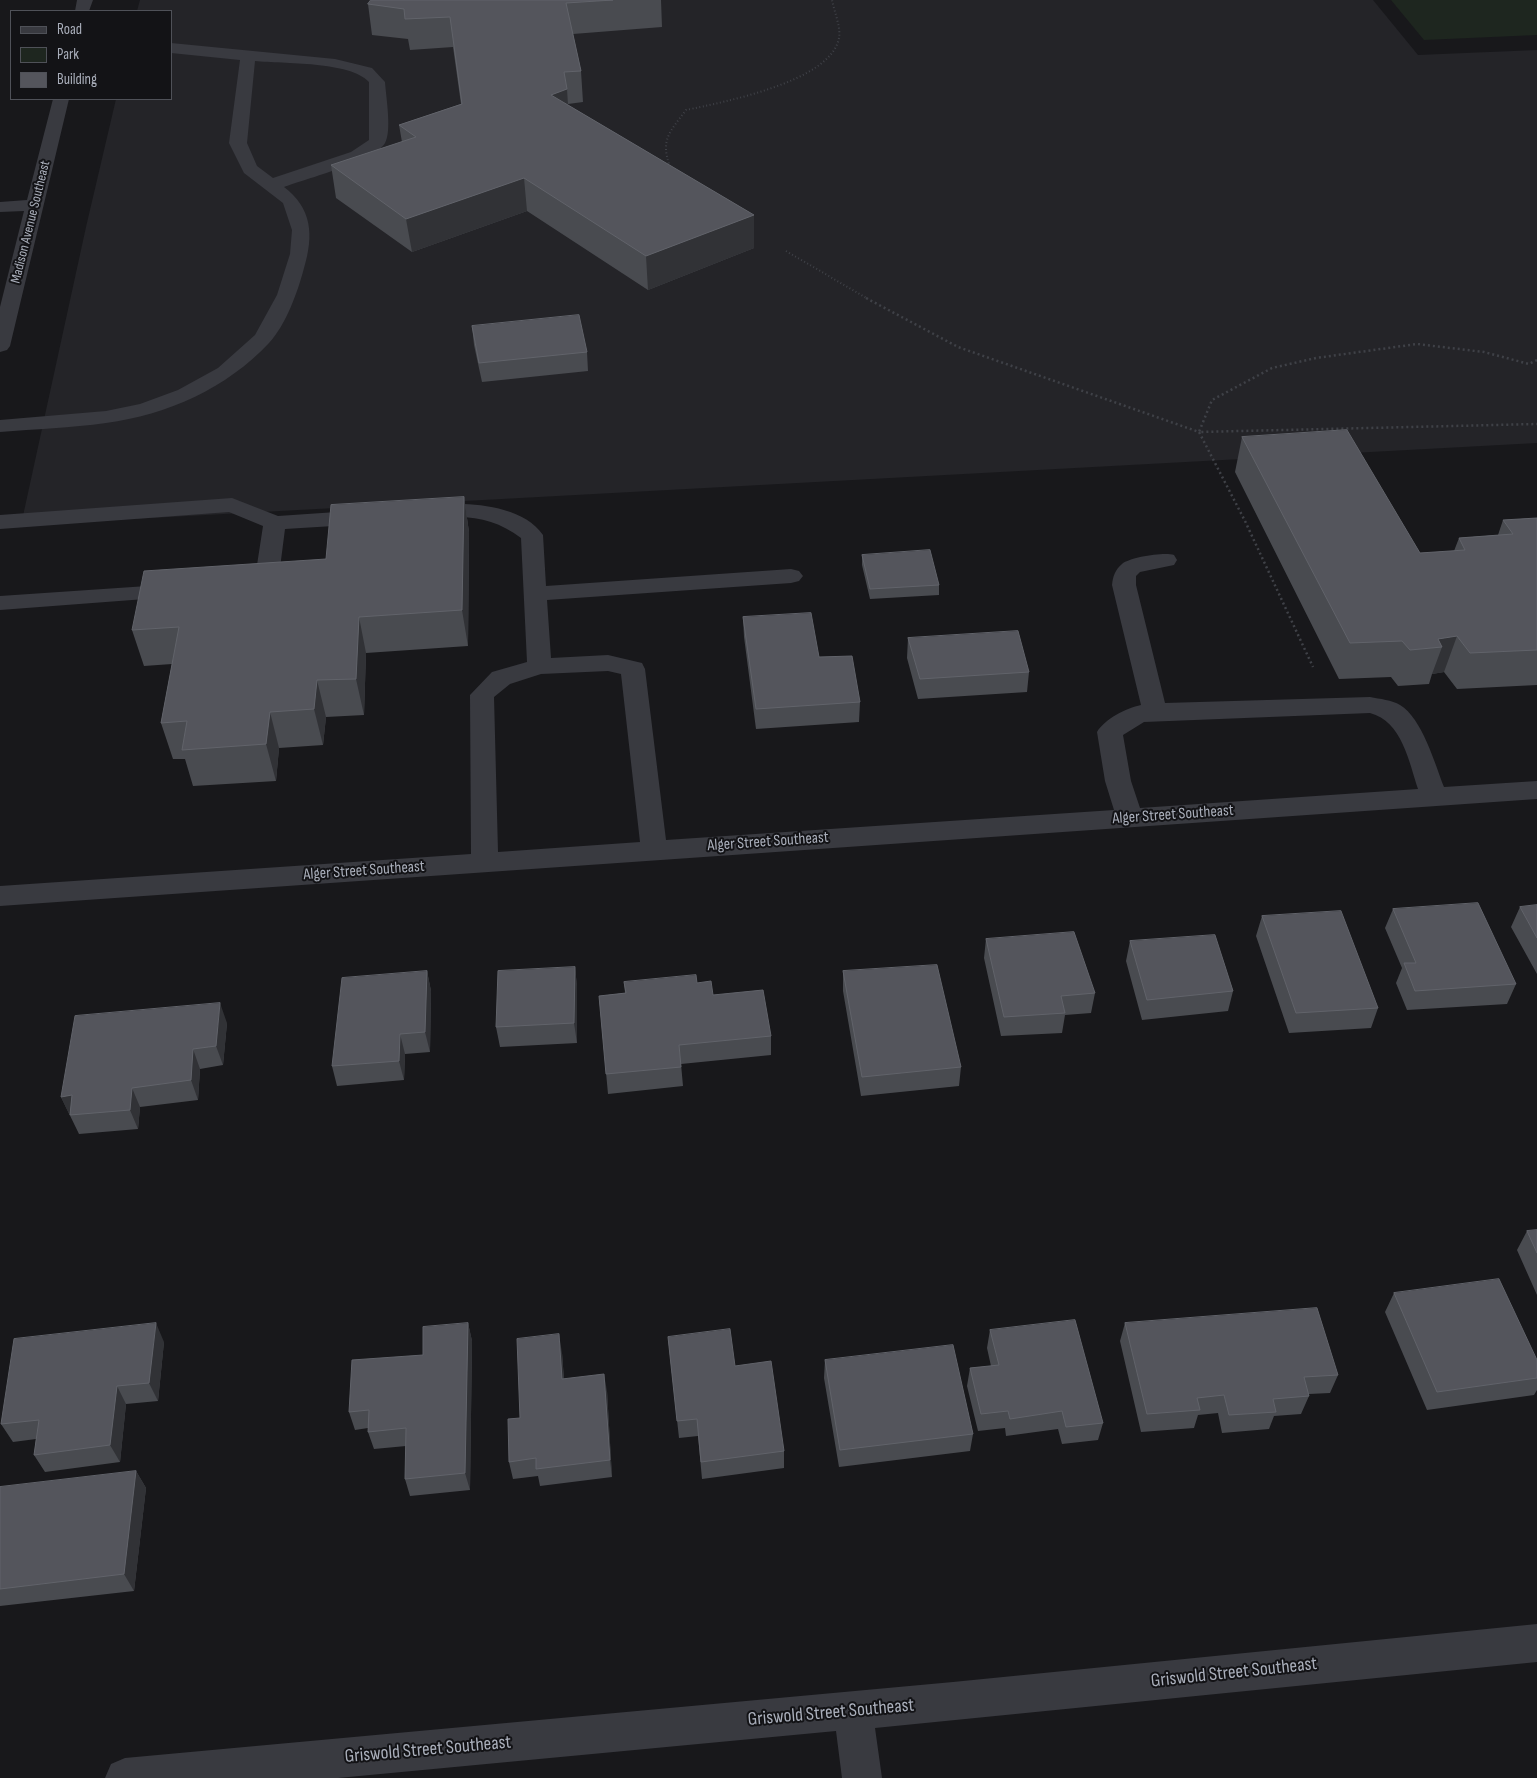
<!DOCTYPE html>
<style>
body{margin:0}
#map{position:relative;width:1537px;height:1778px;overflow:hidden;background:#18181b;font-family:"Sofia Sans Condensed",sans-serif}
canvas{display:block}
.legend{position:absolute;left:10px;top:10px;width:162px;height:90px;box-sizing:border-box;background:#131316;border:1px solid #4f5158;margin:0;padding:6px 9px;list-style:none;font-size:15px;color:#aaafbb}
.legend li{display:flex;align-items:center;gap:10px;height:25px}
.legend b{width:25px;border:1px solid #4f5158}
</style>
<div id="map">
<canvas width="1537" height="1778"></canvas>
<ul class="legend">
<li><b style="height:6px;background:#393a40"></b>Road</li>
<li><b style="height:14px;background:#1e261f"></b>Park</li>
<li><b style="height:14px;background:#54555c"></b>Building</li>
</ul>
</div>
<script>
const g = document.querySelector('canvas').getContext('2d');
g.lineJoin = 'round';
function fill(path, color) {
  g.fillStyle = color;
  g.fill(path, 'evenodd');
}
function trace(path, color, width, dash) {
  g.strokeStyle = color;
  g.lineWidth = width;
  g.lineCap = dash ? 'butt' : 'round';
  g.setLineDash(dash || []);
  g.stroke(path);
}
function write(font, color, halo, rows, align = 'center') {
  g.font = font + ' "Sofia Sans Condensed",sans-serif';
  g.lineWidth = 4;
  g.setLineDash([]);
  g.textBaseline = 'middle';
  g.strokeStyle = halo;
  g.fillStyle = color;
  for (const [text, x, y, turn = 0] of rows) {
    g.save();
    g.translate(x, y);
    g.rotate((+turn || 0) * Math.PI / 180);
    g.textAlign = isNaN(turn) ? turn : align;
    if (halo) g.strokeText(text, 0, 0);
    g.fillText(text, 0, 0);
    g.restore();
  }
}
fill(new Path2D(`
 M140,0H1373L1418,55L1537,50V443L21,525L86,227L116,99H171V11H137Z`), '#242428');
fill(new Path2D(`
 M1391,0H1537V35L1424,40Z`), '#1e261f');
trace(new Path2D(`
 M670,167C660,139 670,132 686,110C723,102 831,82 839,38C841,27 834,11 832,0
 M786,251L868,299`), '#3f4147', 2, [1, 2.5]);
trace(new Path2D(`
 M866,298L958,347L1199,432L1245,521L1313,667
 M1537,360L1529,364L1484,352L1417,344L1316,358L1272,368L1212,400L1199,432L1537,424`), '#3f4147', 2.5, [2, 3]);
fill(new Path2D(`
 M77,0H93L89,11H75Z
 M171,43L335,59L372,68L385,82C386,97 392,131 385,143C375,161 305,179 284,187C312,208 314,235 304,268C298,291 286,325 269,343C227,388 167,415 106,423C71,428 35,429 0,432V420L106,411L140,404L178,390L218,368L255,335L277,295L290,254L292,230L283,203L244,173L229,143L240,60L171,53ZM255,61C283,64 350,61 369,82V140L351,152L273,178L257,166L247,143Z
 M53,99H69L10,346L7,350L0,352V307L24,211L0,212V202L27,200Z
 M232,498L278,516L366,510L374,512L377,517L374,522L366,524L285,529L280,568C271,581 246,594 231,590L227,585L231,580L257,565L263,526L229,512L0,529V515Z
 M458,504C486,504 526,510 543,535L546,586L791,569L799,571L803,576L799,581L791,583L547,600L551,658L608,655L642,663L645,669L666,840L1114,810L1105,781L1097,732C1105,719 1126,708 1141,705L1112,585C1113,576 1115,570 1122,564C1131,557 1164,552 1174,555L1177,560L1174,565L1140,572L1136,576V585L1165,703L1370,697C1380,699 1392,700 1400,705C1422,718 1435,764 1444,787L1537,781V799L0,906V886L471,854L470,695L492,672L527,662L521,538C501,523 482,517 457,517C445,517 433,520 421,517L418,512L421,507ZM608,671L621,674L640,842L498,852L494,697L510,684L541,674ZM1370,713C1402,721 1409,762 1418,789L1140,808L1131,781L1123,735L1144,722Z
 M177,584L185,586L189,591L185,596L0,610V596Z
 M1537,1624V1662L875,1728L882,1778H842L836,1731L338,1778H105L111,1764L125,1758L953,1682Z`), '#393a40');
fill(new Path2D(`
 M371,0H661L662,27L573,34L581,71L583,102L568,104V105L754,215V248L648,290L527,211L412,252L336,198L331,165L402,142L399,125L461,104L453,47L410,50L408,39L372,35L368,4Z
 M472,326L587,352L588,371L482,382L474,345Z
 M1242,437L1420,553L1454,551L1459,538L1498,535L1503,520L1537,518V685L1457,689L1444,672L1432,674L1429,684L1398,686L1391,677L1339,679L1235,472Z
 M464,497L469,532L468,646L366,653L364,715L326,717L323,745L279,748L276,781L193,786L185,759H173L161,723L172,664L144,666L132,630L326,559Z
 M862,555L939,585V595L870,599L862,565Z
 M743,617L819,657L860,702L859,722L756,729L744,637Z
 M908,638L1029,672L1027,692L918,699L907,658Z
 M1537,905V974L1511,927L1520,907Z
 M1393,909L1516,984L1507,1004L1407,1010L1396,983L1402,968L1385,928Z
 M1262,916L1378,1008L1371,1028L1289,1033L1256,936Z
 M986,939L1095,993L1091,1013L1065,1015L1062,1033L1001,1036L984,958Z
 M1130,941L1233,991L1228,1011L1142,1020L1126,961Z
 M575,967L577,987V1043L500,1047L496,1027Z
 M427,971L431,991L430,1052L405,1054L404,1080L337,1086L332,1066Z
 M843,971L961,1067L959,1086L861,1096L843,991Z
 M624,982L697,983L771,1036V1055L681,1064L683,1086L608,1094L599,996L625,993Z
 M227,1023L223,1065L200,1069L198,1100L140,1107L138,1129L79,1134L61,1097Z
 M1537,1230V1295L1517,1250L1527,1231Z
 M1394,1293L1537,1360V1390L1534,1395L1427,1410L1385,1312Z
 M468,1323L472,1341L470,1490L410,1496L405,1479L406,1446L374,1449L368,1432V1428L355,1430L349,1412L423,1355Z
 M1125,1323L1338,1375L1330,1393L1309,1394V1396L1301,1414L1274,1416L1269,1429L1222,1433L1218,1413L1198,1415L1194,1428L1141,1432L1120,1341Z
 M990,1330L1103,1423L1098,1440L1062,1444L1058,1429L1006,1436L1005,1428L978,1431L967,1386L970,1368L991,1366L987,1348Z
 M668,1337L735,1366L784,1451V1468L702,1479L698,1436L679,1438Z
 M164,1342L158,1401L126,1404L120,1462L45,1472L34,1455L36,1439L13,1442L1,1424Z
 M562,1353L564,1379L607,1391L612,1477L540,1486L538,1476L513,1479L509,1462L520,1418Z
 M825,1360L973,1434L970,1451L839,1467L824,1378Z
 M136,1471L146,1488L134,1591L0,1606V1487Z`), '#494b50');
fill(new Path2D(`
 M567,89L569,121L551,95Z
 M524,178L527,211L412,252L406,219Z
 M754,215V248L648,290L646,256Z
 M464,497L469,532L468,646L462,610Z
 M359,617L366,653L364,715L356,679Z
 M1457,636L1444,672L1432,674L1442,647L1438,639Z
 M317,680L326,717L323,745L314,709Z
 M270,712L279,748L276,781L266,744Z
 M575,967L577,987V1043L574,1023Z
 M427,971L431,991L430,1052L425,1032Z
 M220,1003L227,1023L223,1065L216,1046Z
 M400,1034L405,1054L404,1080L399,1061Z
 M193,1049L200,1069L198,1100L191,1080Z
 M132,1088L140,1107L138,1129L130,1110Z
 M72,1095L70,1115L71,1116H70L61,1097Z
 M156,1323L164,1342L158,1401L149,1383Z
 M468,1323L472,1341L470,1490L465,1473Z
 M559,1334L562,1353L565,1397L562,1379Z
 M604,1374L607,1391L612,1477L610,1460Z
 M117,1386L126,1404L120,1462L110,1445Z
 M136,1471L146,1488L134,1591L124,1574Z`), '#313236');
const building = new Path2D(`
 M371,0H613L566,3L581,71L564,72L567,89L551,95L754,215L646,256L524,178L406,219L331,165L416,137L399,125L462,104L450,17L405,19L404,9L368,4Z
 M579,315L587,352L479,363L472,326Z
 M1347,430L1420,553L1465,550L1459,538L1513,534L1503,520L1537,518V650L1470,653L1457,636L1438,639L1442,647L1410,650L1402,641L1350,643L1242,437Z
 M464,497L462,610L359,617L356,679L317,680L314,709L270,712L266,744L182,750L187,721L161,723L179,627L132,630L144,571L326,559L331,505Z
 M930,550L939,585L870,589L862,555Z
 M811,613L819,657L852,656L860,702L756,709L743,617Z
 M1018,631L1029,672L920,679L908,638Z
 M1478,903L1516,984L1415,991L1404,963H1416L1393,909Z
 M1537,905V938L1520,907Z
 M1341,911L1378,1008L1296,1013L1262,916Z
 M1074,932L1095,993L1061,996L1065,1013L1004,1017L986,939Z
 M1215,935L1233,991L1147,1000L1130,941Z
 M937,965L961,1067L862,1077L843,971Z
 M575,967L574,1023L496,1027L498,971Z
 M427,971L425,1032L400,1034L399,1061L332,1066L342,978Z
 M696,975L697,983L711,981L713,995L763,990L771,1036L679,1045L681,1067L606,1074L599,996L626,993L624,982Z
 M220,1003L216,1046L193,1049L191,1080L132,1088L130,1110L70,1115L72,1095L61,1097L75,1016Z
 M1537,1230V1253L1527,1231Z
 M1499,1279L1537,1360V1378L1437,1392L1394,1293Z
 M1317,1308L1338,1375L1304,1377L1309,1396L1273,1399L1276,1412L1229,1415L1224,1395L1197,1398L1200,1410L1147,1414L1125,1323Z
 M1075,1320L1103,1423L1066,1427L1062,1411L1010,1419L1008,1411L981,1414L970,1368L999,1365L990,1330Z
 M156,1323L149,1383L117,1386L110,1445L34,1455L39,1420L1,1424L14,1339Z
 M468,1323L465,1473L405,1479L406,1428L368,1432L369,1410L349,1412L352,1360L423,1355V1327Z
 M730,1329L735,1366L771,1361L784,1451L701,1462L697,1419L677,1421L668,1337Z
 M559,1334L562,1379L604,1374L610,1460L536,1469V1458L509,1462L508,1419L520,1418L517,1339Z
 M953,1345L973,1434L840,1450L825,1360Z
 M136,1471L124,1574L0,1589V1487Z`);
fill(building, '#54555c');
trace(building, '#61636a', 1);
write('14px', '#aaafbb', '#131316', [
 ["Madison Avenue Southeast",31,222,-76]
]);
write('16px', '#aaafbb', '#131316', [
 ["Alger Street Southeast",1173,815,-4],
 ["Alger Street Southeast",768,842,-4],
 ["Alger Street Southeast",364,871,-4]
]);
write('19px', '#aaafbb', '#131316', [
 ["Griswold Street Southeast",1234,1673,-6],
 ["Griswold Street Southeast",831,1713,-5],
 ["Griswold Street Southeast",428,1750,-5]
]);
</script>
